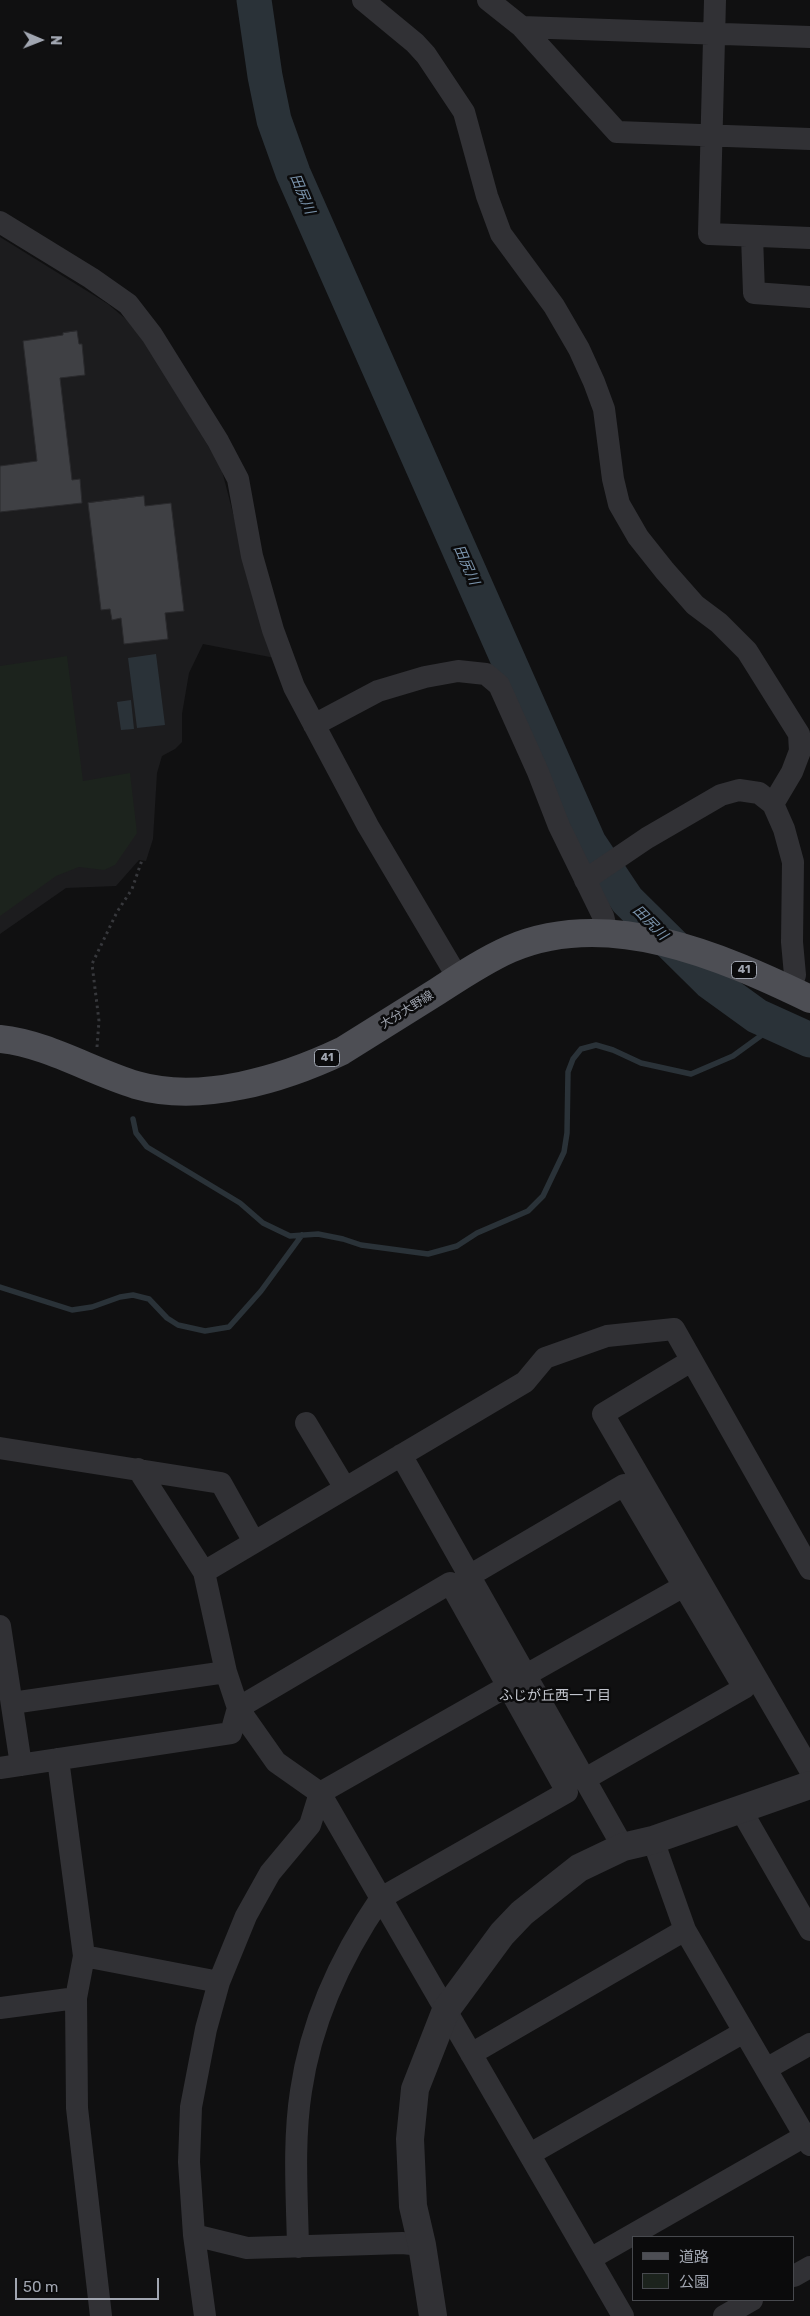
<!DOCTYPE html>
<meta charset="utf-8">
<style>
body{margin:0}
#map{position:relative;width:810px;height:2316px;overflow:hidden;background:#101011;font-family:Rubik,"Noto Sans JP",sans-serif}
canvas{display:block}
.legend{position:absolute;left:632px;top:2236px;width:162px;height:65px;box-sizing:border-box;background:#0b0b0c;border:1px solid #47494e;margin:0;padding:6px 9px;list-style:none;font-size:15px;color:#a1a6b1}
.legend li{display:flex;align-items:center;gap:10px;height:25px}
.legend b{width:25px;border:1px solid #47494e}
.north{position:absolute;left:15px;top:15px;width:50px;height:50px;-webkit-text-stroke:4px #0b0b0c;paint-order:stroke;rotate:91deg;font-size:14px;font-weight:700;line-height:20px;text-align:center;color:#a1a6b1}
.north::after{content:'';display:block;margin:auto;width:18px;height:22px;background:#a1a6b1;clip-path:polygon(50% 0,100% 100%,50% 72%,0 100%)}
.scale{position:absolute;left:15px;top:2278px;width:144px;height:22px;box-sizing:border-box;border:2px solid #a1a6b1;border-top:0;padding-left:6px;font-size:15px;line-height:18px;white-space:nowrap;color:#a1a6b1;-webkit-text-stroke:4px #0b0b0c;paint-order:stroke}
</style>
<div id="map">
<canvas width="810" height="2316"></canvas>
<ul class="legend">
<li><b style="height:6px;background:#4d4e54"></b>道路</li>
<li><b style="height:14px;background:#1c231d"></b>公園</li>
</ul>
<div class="north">N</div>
<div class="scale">50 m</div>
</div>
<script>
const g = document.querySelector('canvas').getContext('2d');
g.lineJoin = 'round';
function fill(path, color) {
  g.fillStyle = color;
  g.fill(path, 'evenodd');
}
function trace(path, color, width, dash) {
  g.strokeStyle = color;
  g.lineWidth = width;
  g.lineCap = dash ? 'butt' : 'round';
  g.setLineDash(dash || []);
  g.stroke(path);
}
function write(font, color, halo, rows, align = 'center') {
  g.font = font + ' Rubik,"Noto Sans JP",sans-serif';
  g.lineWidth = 5;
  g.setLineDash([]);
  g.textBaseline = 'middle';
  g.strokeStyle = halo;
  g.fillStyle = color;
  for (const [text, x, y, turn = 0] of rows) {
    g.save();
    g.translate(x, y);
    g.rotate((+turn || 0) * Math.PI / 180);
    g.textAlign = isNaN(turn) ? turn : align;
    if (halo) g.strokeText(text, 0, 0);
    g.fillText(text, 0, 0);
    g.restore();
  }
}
fill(new Path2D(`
 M0,237L108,304L127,320L145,342L221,467L247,567L275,658L203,644L189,673L182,714V742L175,749L162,756L157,773L153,839L146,861L139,860L116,886L66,888L0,934Z`), '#1c1c1e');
fill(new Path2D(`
 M67,656L83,781L130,773L137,833L115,865L104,870L79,867L56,876L0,916V666Z`), '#1c231d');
fill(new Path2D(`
 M156,654L165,725L137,728L128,658Z
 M131,700L134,729L121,730L117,702Z`), '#2a3238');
trace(new Path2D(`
 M133,1119L136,1133L147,1147L240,1203L263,1223L290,1236L318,1234L343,1239L361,1245L428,1254L457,1246L477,1233L528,1211L543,1196L564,1152L567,1133L568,1072L573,1059L581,1049L596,1045L613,1050L641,1063L691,1074L733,1056L777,1024
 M0,1287L72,1310L92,1307L120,1297L133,1295L149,1299L167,1318L178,1325L205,1331L229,1327L261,1291L302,1235`), '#2a3238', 5.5);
trace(new Path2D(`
 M254,0L265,76L274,120L293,173L589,843L627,900L710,982L757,1016L810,1040`), '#2a3238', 35);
const building = new Path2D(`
 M77,331L79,344H82L85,375L60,378L72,480L80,479L82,503L0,512V466L37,461L23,341L63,335V333Z
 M144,496L145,506L171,503L184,611L165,613L168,639L124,644L121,618L112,620L110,609L101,610L88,503Z`);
fill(building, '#3f4044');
trace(building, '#2a2a2d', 1);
trace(new Path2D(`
 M97,1047L99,1021L92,964L117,912L132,889L142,860`), '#37383c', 3, [2.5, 4]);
trace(new Path2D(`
 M363,0L415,43L426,55L464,112L487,196L501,234L554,306L579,349L594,382L604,409L613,479L619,504L638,537L665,571L695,605L719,623L747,651L799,734L800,751L792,772L773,804
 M488,0L522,27L617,132L810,139
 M715,0L709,234L810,238
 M522,27L810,37
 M0,222L91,278L128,304L152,335L218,441L238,479L252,556L273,630L294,687L368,826L458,978
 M752,236L754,293L810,297
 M314,725L378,691L425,677L458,671L486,674L499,685L538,772L559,826L603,916L607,932
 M585,880L647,838L721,795L739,790L759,793L773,804L784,829L793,862L792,942L795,975L790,989
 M691,1361L603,1414L810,1770
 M306,1423L345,1488
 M0,1448L221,1483L254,1542
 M401,1455L623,1847
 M138,1469L204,1572L226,1672L238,1708L276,1762L320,1793L623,2316
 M204,1572L525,1382L545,1358L607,1336L674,1329L810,1569
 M469,1576L624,1485L744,1688L585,1779
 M0,1626L21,1765
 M526,1675L684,1586
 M12,1703L226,1672
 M0,1768L231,1733L238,1708L450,1583L567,1792L381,1898C342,1955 311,2022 301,2091C293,2142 297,2196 298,2247
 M741,1810L810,1930
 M653,1840L685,1930L810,2145
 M84,1956L219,1982
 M76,1998L77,2108L101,2316
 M0,2008L76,1998L84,1956L58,1759
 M471,2054L685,1930
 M766,2069L810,2044
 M530,2154L744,2032
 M194,2235L247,2248L402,2243L422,2245
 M590,2259L805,2136
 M794,2276L810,2267
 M205,2316L194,2235L189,2162L191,2107L206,2029L219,1982L246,1916L270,1873L310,1825L320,1793L508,1686
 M724,2316L752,2300`), '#313135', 22);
trace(new Path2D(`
 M433,2316L422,2245L413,2206L410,2139L415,2089L446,2010L502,1934L522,1913L579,1868L623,1847L653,1840L810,1785`), '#313135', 28);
trace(new Path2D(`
 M0,1039C48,1044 90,1071 136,1085C201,1104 283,1079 342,1051C374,1031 406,1011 438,991C461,976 485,960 510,949C608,907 721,956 810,999`), '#4d4e54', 28);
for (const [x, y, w] of [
 [744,970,25],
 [327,1058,25]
]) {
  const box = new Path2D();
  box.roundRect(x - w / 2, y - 8.5, w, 17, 4);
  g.fillStyle = '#0b0b0c';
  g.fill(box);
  trace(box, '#a1a6b1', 1);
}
write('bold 11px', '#a1a6b1', null, [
 ["41",744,970],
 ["41",327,1058]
]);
write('12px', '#a1a6b1', '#0b0b0c', [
 ["大分大野線",407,1010,-32]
]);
write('italic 14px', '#7a93ab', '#0b0b0c', [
 ["田尻川",302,194,67],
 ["田尻川",466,565,66],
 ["田尻川",650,923,45]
]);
write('14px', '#c2c5cd', '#0b0b0c', [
 ["ふじが丘西一丁目",555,1696]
]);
</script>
